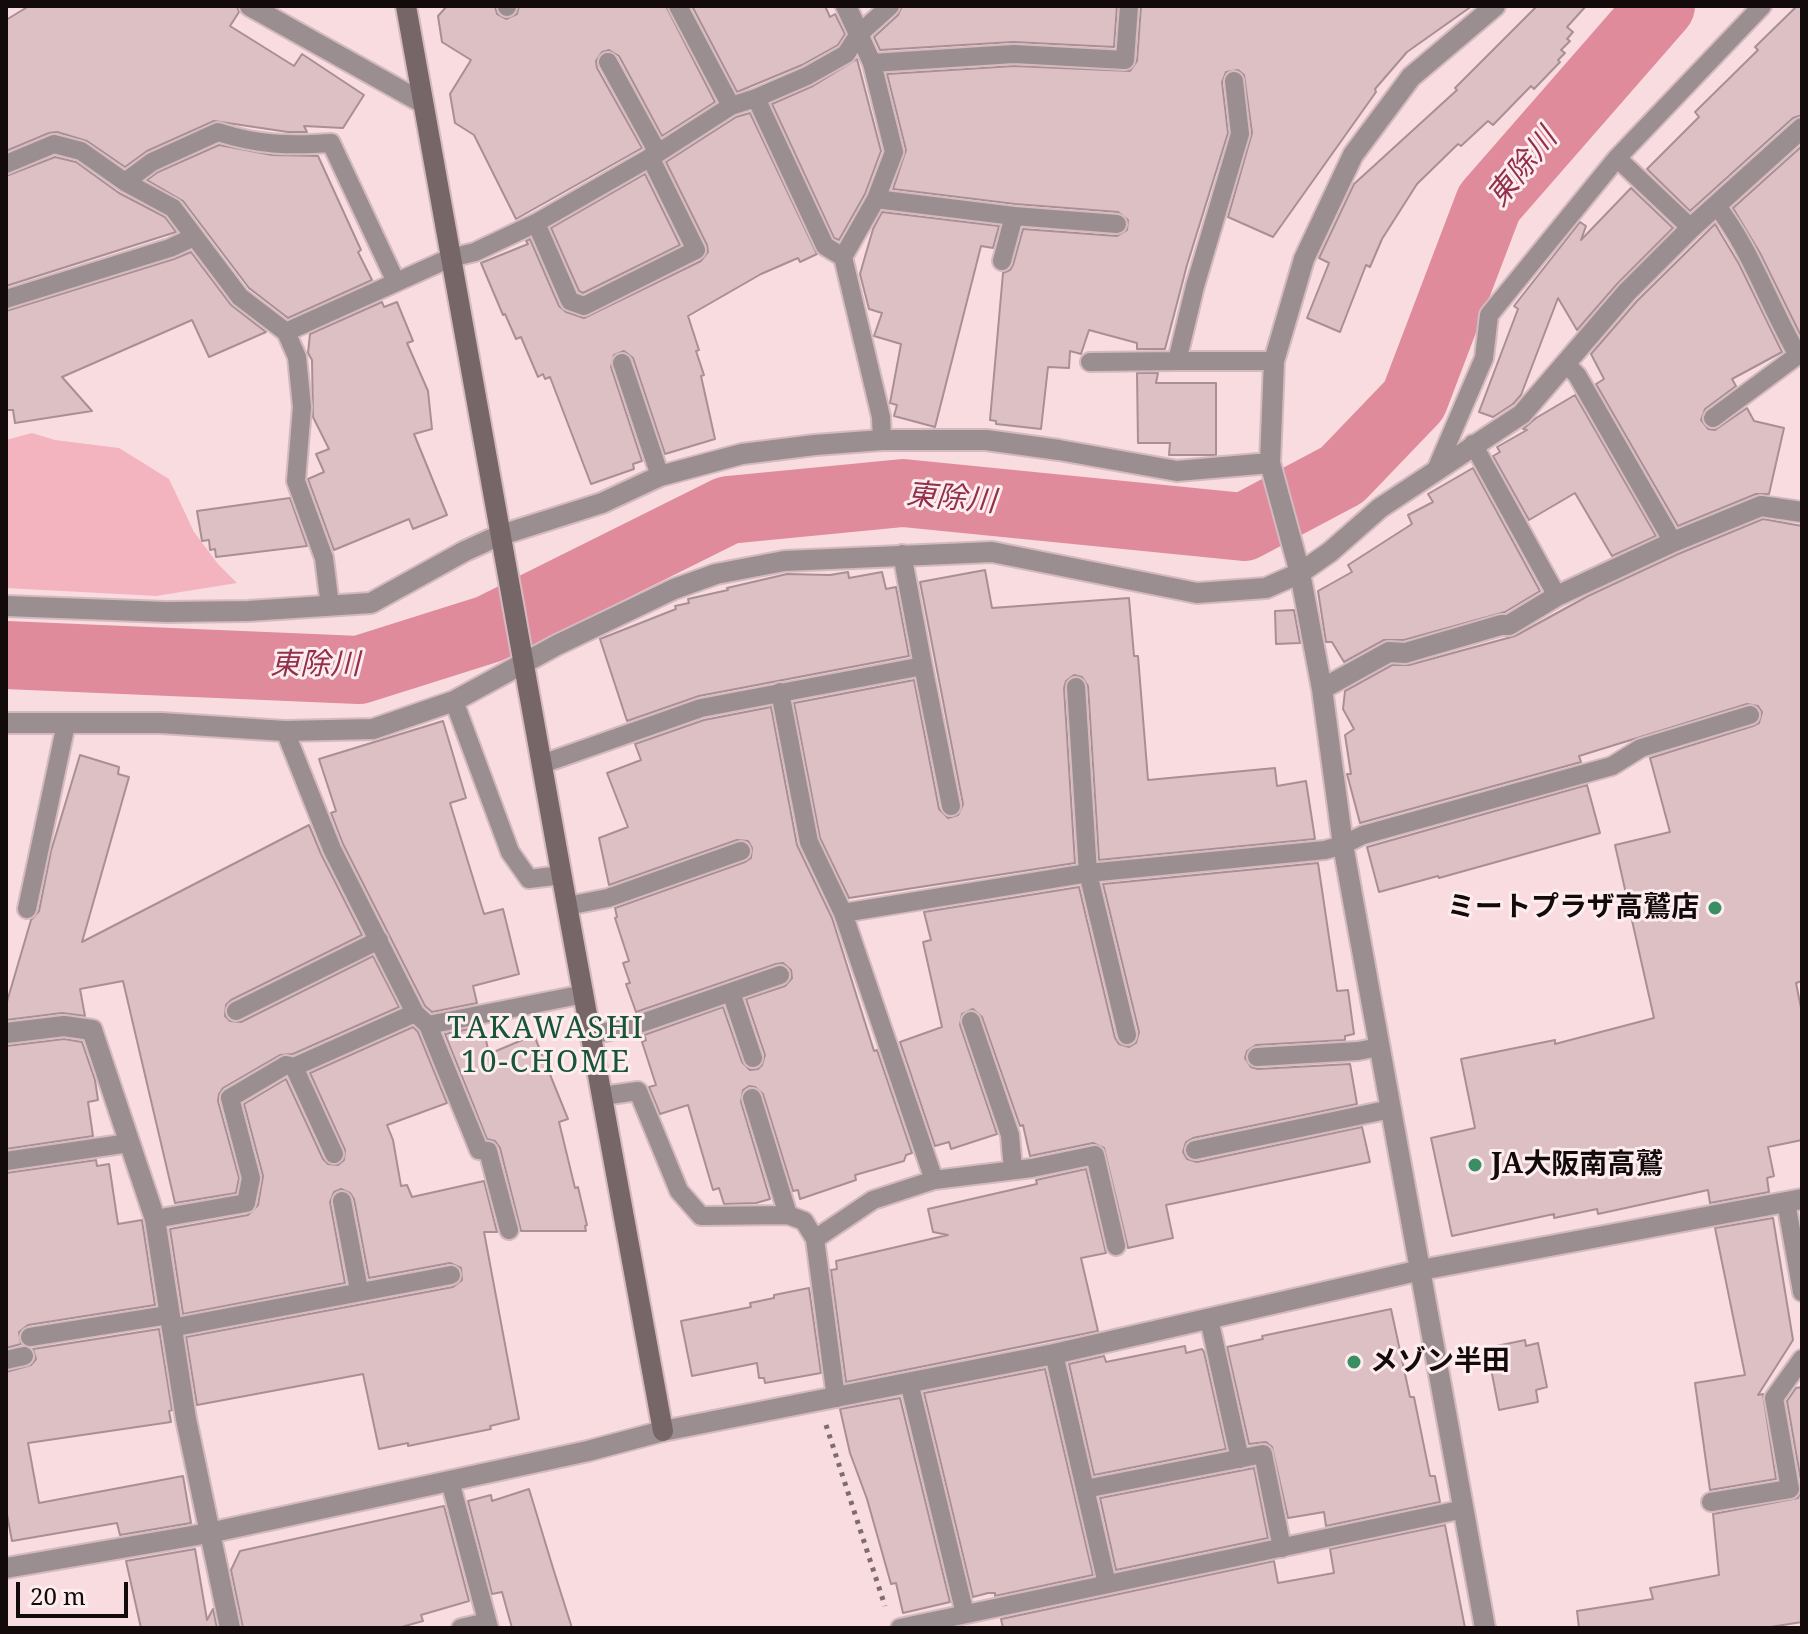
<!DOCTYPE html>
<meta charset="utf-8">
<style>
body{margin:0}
#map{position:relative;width:1808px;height:1634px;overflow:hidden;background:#f9dce0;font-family:"Noto Serif",serif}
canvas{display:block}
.frame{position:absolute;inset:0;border:8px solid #130a0c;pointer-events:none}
.scale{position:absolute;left:16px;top:1582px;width:112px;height:36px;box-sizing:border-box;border:4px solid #130a0c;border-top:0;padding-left:10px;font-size:24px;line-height:28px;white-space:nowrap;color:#130a0c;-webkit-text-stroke:6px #feedef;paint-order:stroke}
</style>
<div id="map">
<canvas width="1808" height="1634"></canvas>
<div class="frame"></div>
<div class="scale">20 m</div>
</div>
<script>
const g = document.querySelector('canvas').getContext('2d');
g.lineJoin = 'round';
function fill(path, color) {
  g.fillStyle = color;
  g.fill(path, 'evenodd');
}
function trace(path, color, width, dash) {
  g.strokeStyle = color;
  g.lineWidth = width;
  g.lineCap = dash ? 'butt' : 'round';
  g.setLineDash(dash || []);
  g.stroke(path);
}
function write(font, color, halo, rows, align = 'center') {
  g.font = font + ' "Noto Serif","Noto Sans JP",serif';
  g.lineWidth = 6;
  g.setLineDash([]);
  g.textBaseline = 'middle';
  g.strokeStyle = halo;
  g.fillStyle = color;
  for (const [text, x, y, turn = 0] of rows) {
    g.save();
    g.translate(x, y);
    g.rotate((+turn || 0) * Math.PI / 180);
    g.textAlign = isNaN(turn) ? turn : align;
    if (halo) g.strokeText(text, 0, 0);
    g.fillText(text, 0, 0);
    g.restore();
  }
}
fill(new Path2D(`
 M32,433L55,440L119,448L169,479L194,532L218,564L237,583L156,596L6,588V440Z`), '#f4b4bf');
trace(new Path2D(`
 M6,655L359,670L489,629L728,510L903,493L1244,527L1342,475L1414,400L1489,203L1661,6`), '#df8b9b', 68);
const building = new Path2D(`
 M29,6H237L239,12L230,26L294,66L302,54L364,95L343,128L304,126L307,132H288L214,121L147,151L125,167L87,141L57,132L49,133L6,151V20Z
 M447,6H495L497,14L506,19L517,14L519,6H666L715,102L662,136L619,56L609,50L602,52L596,61L597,68L642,148L516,219L474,135L455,123L450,94L471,60L442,42L438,16Z
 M692,6H825L830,17L835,14L845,34L838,45L802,65L737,92Z
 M902,6H1117L1114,47L1013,42L880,50L874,37L898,15Z
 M1141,6H1472L1407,52L1375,89L1376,92L1273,237L1228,217L1252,133L1244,75L1238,70L1226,72L1222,82L1228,133L1187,265L1165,349H1137V343L1089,330L1081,354L1070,351L1069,368L1048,367L1041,429L996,424V421L990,420L1003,273L1010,270L1013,265L1023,229L1117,236L1127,230L1128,220L1118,212L1015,204L893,189L906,150L887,74L1014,66L1130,71L1137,61Z
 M1537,6H1586L1567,27L1573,32L1567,39L1570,41L1561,50L1565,53L1558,60L1560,62L1534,89L1531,86L1493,125L1488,121L1461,146L1458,144L1417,184L1382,239L1370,267L1366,265L1340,332L1307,318L1329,263L1319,258L1354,184L1457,90L1455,88Z
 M1797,6H1802V115L1793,118L1690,211L1647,169L1699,117L1695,112L1758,50L1755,47Z
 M857,59L881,151L865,194L839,240L834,238L772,104L813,86Z
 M750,113L817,254L800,262L798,258L761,274L688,316L699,350L696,351L704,375L701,376L715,439L665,454L633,358L624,351L614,355L611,367L642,461L633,464L634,469L591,484L550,377L545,379L543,374L538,377L521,337L516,339L505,314L503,315L481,263L528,244L526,241L530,239L559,306L566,312L584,318L701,261L708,252L707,245L666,162L736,117Z
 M219,145L272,155L318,156L361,250L358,252L372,280L288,318L249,288L183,201L147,180L158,172Z
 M1802,146V338L1760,253L1733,208Z
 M55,157L76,162L119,193L165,217L176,232L6,286V176Z
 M645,174L680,245L583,293L579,291L551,228Z
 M1631,188L1673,228L1618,283L1577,330L1558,298L1521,395L1513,404L1493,417L1479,412L1518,309L1514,306L1580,222L1586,226L1581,240Z
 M882,212L999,226L993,248L981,246L935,427L894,416L897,405L890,403L901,344L874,336L882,313L869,309L860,274L873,229Z
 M1715,224L1739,264L1782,352L1732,379L1736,386L1705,409L1701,420L1708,429L1715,430L1747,408L1754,421L1784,428L1769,494H1756L1678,526L1596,384L1604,379L1591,354L1637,301Z
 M191,252L231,305L266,332L209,357L192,320L62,377L92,411L15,423L13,410H6V311L174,259Z
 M382,302L384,307L397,302L413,341L407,343L428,391L432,429L414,434L447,515L413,529L409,519L334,550L308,479L324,472L316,454L329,449L313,417L312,360L308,353L310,334Z
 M1137,373H1158L1156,383H1216V455H1169L1170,443H1138Z
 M1575,395L1656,536L1612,556L1575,493L1529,520L1493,456L1500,452L1497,447L1527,430L1523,429L1536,418Z
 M1473,468L1540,591L1505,612L1404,640H1384L1344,662L1332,642H1326L1318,591L1352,572L1348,565L1412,524L1408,515L1433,502L1428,494Z
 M290,498L307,546L216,557L215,549L210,550L209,540L202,541L197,511Z
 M1763,519L1802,526V981L1796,983L1802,1013V1140L1768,1147L1774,1176L1767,1178L1769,1192L1710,1203L1708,1190L1598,1214L1597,1209L1554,1218V1214L1452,1236L1431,1138L1475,1128L1461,1059L1555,1040V1044L1654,1018L1615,845L1670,832L1650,758L1753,726L1759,723L1762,712L1758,706L1747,704L1579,756L1581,762L1360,823L1347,774H1351L1345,735L1354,729L1343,709L1345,691L1392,665H1409L1515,636L1588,596L1678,554Z
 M985,570L992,608L1129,598L1134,656H1138L1148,780L1275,768L1277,786L1306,781L1315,839L1099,860L1088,686L1082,677L1074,675L1066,681L1064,688L1075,863L849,898L820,838L794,703L914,680L939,809L948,818L958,815L963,804L920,582Z
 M848,572L849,578L882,572L886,589L896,587L909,656L699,696L627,721L600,639L676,609L675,606L689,603L688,599L728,590L727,588L787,574L830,575Z
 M1294,610L1300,643L1276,644L1275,611Z
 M771,707L797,845L832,918L874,1051L877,1050L912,1153L906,1155L904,1161L855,1175L856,1180L800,1199L798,1190L793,1191L763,1094L755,1087L749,1086L743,1090L741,1102L770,1199L756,1203L724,1204L719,1188L713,1190L688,1105L660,1114L649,1087L656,1085L642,1042L646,1040L644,1035L723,1007L742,1062L750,1070L758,1069L762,1065L765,1055L746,999L785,986L792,978L791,970L783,963L776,964L636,1012L626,984L630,983L623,963L629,961L615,918L617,917L615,908L745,862L751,858L752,848L748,841L737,840L609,885L599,838L628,827L607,773L641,760L635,744L704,720Z
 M443,721L466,798L450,803L484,914L503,909L519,974L473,986L477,1003L432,1012L425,1006L343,844L331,813L336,811L319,759Z
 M80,755L119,767L118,774L129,777L82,942L309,825L321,854L362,935L231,1000L226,1005L225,1016L230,1021L241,1022L373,956L399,1007L293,1054L280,1055L223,1088L219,1094L218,1101L239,1178L236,1193L175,1203L123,981L80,989L85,1016L62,1013L6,1020V1005L31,920L39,911L51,851Z
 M1587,785L1600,833L1439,878L1438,876L1379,892L1367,847Z
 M1318,863L1337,991L1348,990L1354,1034L1345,1036V1040L1256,1045L1247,1051L1245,1058L1251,1067L1258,1069L1350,1064L1357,1104L1193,1138L1186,1142L1183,1152L1187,1159L1197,1162L1362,1127L1370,1162L1166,1205L1173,1238L1128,1248L1104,1148L1093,1143L1030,1156L1023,1125L1020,1126L982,1017L973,1009L962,1014L960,1025L997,1134L951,1149L949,1142L935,1146L900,1042L942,1027L923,942L931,940L924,912L1079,887L1115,1038L1119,1044L1129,1047L1136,1043L1139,1032L1103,884Z
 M483,1026L489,1054L534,1035L568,1119L559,1122L575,1188L578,1187L587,1225L585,1226L586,1231H521L500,1148L495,1141L487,1139L445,1034Z
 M413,1027L418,1032L447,1103L387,1125L393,1140L401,1186L407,1185L412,1197L484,1181L497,1232H484L519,1419L490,1426L491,1429L408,1446V1443L379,1449L363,1374L197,1405L186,1337L453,1287L462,1280L461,1268L450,1263L369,1278L354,1199L350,1193L341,1189L334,1192L330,1202L345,1283L183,1314L170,1229L248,1215L258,1205L263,1176L244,1104L286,1079L323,1159L328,1164L338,1165L344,1160L345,1150L310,1073Z
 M64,1039L82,1042L95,1080L98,1100L88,1102L93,1136L6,1149V1046Z
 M96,1160L97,1166L109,1164L118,1224L142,1220L155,1305L28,1325L19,1332L21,1344L6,1348V1173Z
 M1086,1169L1106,1253L1081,1258L1098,1331L846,1382L831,1270L837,1269L836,1261L948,1235L933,1232L928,1209L1037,1184L1036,1180Z
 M1773,1218L1793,1340L1758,1395L1763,1394L1776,1479L1710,1490L1695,1383L1745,1375L1715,1228Z
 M809,1288L821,1373L765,1383L764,1378H759L757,1363L692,1376L681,1321L751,1307L750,1303L774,1298V1295Z
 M1391,1309L1410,1397H1414L1430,1476H1435L1440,1502L1326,1526L1324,1512L1288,1518L1272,1447L1266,1442L1249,1444L1227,1347L1263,1339L1262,1336Z
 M159,1329L172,1410L169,1411L171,1422L28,1443L39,1503L183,1476L191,1523L120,1535L117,1523L12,1541L6,1509V1372L31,1365L36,1359L33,1349Z
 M1525,1340L1526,1346L1538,1343L1547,1387L1536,1390L1538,1402L1499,1410L1487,1348Z
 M1185,1346L1186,1353L1202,1349L1204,1352L1226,1449L1094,1475L1069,1364L1104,1356L1106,1362Z
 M1045,1369L1093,1575L995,1596V1593H988L973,1597L924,1393Z
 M1802,1387V1622L1764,1628H1579L1577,1611L1653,1599L1650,1588L1719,1575L1713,1514L1798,1498L1802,1487L1787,1401L1796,1388Z
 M900,1398L950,1602L903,1613L896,1583L891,1584L867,1499L850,1453L840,1409Z
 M1254,1468L1268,1538L1116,1570L1100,1498Z
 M529,1489L553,1568L572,1628H512L502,1592L492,1594L468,1501L491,1495L492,1501Z
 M444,1506L469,1601L421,1615L423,1621L398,1628H243L231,1570L240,1551Z
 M1445,1525L1465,1628H1003L1001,1619L1274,1561L1278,1583L1334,1573L1330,1549Z
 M195,1549L207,1620L213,1609L217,1628H141L126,1561Z`);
fill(building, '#dcc0c4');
trace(building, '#a98f93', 2);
const lane = new Path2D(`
 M507,6V7
 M678,6L731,106
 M859,34L872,63L894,152L876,199L843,257L881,417L882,440
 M608,62L658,153
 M872,63L1014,54L1125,60L1129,6
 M1234,81L1240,134L1195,286L1177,361H1274
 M756,98L825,246L843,257
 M1617,158L1691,228
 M6,164L54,144L81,151L125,182L173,208L240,297L286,332L450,258L475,252L536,223L658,153L731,106L756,98L807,76L846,54L859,34L890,6
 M125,182L152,162L218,132C258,145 289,146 331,143L396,282
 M876,199L1014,216L1117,224
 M1716,205C1751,249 1769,306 1798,355
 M536,223L570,301L584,306L696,250L650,157
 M1002,261L1014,216
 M6,299L170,248L194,237
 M286,332L297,357L302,407L296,481L324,558L330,606
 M1090,362L1177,361
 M622,363L660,476
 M1565,363L1577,375L1673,542
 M1713,418L1802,352
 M1473,444L1557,596
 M1436,470L1484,358L1489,315L1617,158L1762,6
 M923,666L951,806
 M1076,687L1088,873L1127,1035
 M780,692L809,842L843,913
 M454,701L510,852L529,879L562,875
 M285,731L332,849L415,1013L428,1025L584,994
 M542,764L701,708L923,666L902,554
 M567,906L608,898L741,851
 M27,909L66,724
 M731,992L753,1058
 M236,1011L379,940
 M971,1021L1010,1135L1013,1170
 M428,1025L479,1150L488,1151L509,1230
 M591,1035L633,1026L780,975
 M1257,1057L1358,1051L1379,1047
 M602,1096L638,1091L679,1191L701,1216L788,1215L804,1221L815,1239L836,1398
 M752,1098L788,1215
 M1195,1150L1391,1109
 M334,1154L294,1067L415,1013
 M6,1161L129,1143
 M934,1180L1032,1168L1095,1155L1116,1246
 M342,1201L359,1290
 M1786,1202L1802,1292
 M155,1219L246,1203L251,1178L230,1098L286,1065L294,1067
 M815,1239L873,1200L934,1180L843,913L1088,873L1325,850L1343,845L1363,835L1612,766L1641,748L1750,715
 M1209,1319L1240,1459
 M171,1328L451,1275
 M30,1337L168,1315
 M1054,1354L1107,1584
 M6,1360L24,1356
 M909,1382L965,1614
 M450,1481L489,1628
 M1085,1489L1263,1454L1282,1548
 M1711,1502L1790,1489L1774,1398L1802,1359
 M461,1628L487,1622
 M900,1628L1464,1509`);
const street = new Path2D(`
 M250,6L423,103
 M846,6L859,34
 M6,606L166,612L248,611L371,603L465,551L498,536L602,503L660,476L742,454L815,445L882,440H986L1059,450L1177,471L1270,463
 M1322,689L1389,652L1405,653L1501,625H1509L1557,596L1673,542L1761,506L1802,512
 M6,723H161L285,731L373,729L454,701L557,645L674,589L716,574L784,561L992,552L1197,593L1266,588L1300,573L1330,552L1380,508L1522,414L1627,292L1691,228L1802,128
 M6,1033L64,1026L92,1030L155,1219L186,1419L230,1628
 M6,1568L209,1533L588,1451L663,1431L1054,1354L1421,1270L1802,1199
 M1485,1628L1343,845L1322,689L1300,573L1270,463L1274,361L1304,259L1353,155L1411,77L1495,6`);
const secondary = new Path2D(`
 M406,6C488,482 577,956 663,1431`);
trace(lane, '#d4babe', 22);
trace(street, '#d4babe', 24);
trace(secondary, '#d4babe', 24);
trace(new Path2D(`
 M826,1425L885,1606`), '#7e6c6f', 5, [4, 6]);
trace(lane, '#9a8e90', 18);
trace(street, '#9a8e90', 20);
trace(secondary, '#776668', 20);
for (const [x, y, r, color] of [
 [1715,908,8,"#3a8f62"],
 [1475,1165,8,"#3a8f62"],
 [1354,1362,8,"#3a8f62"]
]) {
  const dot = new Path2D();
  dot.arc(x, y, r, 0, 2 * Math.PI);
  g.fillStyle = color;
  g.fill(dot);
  trace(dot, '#feedef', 3);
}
write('bold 28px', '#130a0c', '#feedef', [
 ["ミートプラザ高鷲店",1699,908,"right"],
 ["JA大阪南高鷲",1491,1165],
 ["メゾン半田",1370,1362]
], 'left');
write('italic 30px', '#922f4a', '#feedef', [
 ["東除川",1523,168,-51],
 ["東除川",951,499,5],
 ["東除川",315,665]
]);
g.letterSpacing = '2px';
write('30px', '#185436', '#feedef', [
 ["TAKAWASHI",546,1029],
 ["10-CHOME",546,1063]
]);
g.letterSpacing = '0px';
</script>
